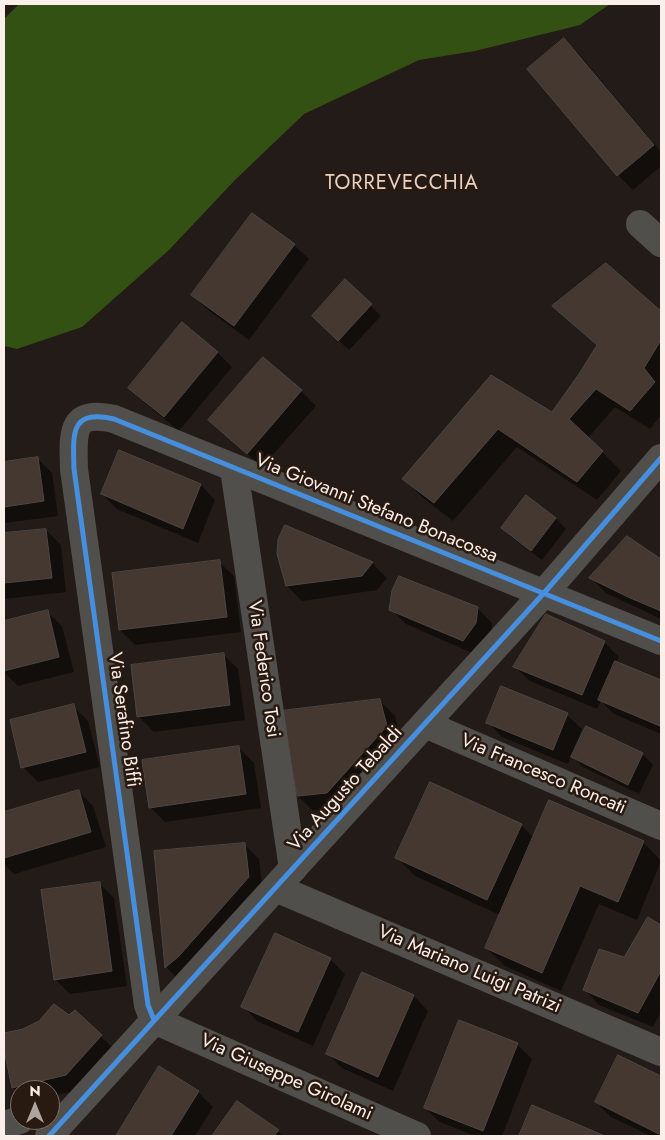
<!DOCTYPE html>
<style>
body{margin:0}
#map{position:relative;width:665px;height:1140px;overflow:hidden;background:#231b17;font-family:Jost,sans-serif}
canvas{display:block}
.frame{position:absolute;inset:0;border:5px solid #faefe9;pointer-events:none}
.north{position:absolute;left:10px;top:1080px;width:50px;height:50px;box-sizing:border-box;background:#291a11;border:1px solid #7d6f67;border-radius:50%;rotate:0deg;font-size:14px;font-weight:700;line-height:20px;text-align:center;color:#faefe9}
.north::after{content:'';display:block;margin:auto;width:18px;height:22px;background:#afa5a0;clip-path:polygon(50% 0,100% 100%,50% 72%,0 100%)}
</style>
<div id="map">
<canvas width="665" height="1140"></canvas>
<div class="frame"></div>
<div class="north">N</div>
</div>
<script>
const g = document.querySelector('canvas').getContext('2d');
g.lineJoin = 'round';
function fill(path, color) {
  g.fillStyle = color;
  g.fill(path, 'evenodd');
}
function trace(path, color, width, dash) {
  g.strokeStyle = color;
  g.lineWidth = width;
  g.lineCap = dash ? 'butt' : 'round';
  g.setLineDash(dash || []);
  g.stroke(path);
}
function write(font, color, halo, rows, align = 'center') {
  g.font = font + ' Jost,sans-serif';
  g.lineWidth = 5;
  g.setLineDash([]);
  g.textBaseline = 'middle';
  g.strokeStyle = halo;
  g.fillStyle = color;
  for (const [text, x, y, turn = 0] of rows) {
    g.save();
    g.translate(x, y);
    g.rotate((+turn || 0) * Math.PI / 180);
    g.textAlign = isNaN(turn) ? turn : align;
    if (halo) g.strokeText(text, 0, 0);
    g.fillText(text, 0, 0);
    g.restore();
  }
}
fill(new Path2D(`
 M19,4H610L580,25L475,51L419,60L304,114L235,180L169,250L82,327L17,349L4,346V19Z`), '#335112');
fill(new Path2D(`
 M564,39L579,54L661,152V166L633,190L618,175Z
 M294,245L309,259L249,340L208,310L193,295Z
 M606,264L661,312V415L650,429L615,407L588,438L621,471L597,500L517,447L453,521L423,498L404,479L491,377L552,414L580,375L597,346L554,306Z
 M345,281L381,316L349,350L323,326Z
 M217,352L232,367L179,431L145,403L130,388Z
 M301,391L316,406L262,467L210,420Z
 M37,458L52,473L58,516L4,523V463Z
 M201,485L215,500L198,543L117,509L102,494Z
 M526,497L556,519L566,529L542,560L512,538L502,528Z
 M46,530L61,545L66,592L4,599V535Z
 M660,560H661V619L606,593L591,578Z
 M219,562L234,576L241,632L135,645L120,630Z
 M372,563L387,578L377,590L302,601L287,586Z
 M477,608L492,623L491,638L479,656L406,624L391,609Z
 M47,612L62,626L74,672L18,686L4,672V623Z
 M604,642L619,657L616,663L661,682V734L614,714L601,701L597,709L530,681L515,667Z
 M223,654L238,669L245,720L154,732L139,717Z
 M380,701L395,716L401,741L342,807L313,811L298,796Z
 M73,706L88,721L100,767L38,782L23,767Z
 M567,715L582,729L574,748L576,749L587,728L643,754L653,765L639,794L583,767L571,755L568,764L502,737L488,722Z
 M239,748L254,763L261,808L165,822L150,807Z
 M78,791L93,806L106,847L14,874L4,864V813Z
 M521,825L534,838L643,842L661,861L637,920L599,904L561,991L505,966L486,948L500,915L415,876L396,857Z
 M244,844L259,859L263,892L181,982L167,968L155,852Z
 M99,883L114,898L127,986L70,994L55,979Z
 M648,919L661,926V1012L653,1027L599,1005L585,990L625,959Z
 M330,959L345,974L313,1046L257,1021L243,1006Z
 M414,996L428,1011L393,1091L342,1068L327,1053Z
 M75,1011L116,1051L81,1089L50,1097V1090H20V1095L13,1088L4,1044V1034L24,1030L69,1017Z
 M517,1044L532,1059L502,1136H475L440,1122L425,1108Z
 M618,1057L661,1078V1136H651L611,1117L596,1102Z
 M160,1068L198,1092L213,1107L195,1136H117Z
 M237,1103L278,1131L283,1136H214Z
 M533,1107L602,1136H520Z`), '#0007');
const building = new Path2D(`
 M564,38L654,145L617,176L527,69Z
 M252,213L295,244L234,326L191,295Z
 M606,263L661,311V340L644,368L655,382L630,411L596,389L569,419L603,451L577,482L498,429L434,503L402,479L491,375L552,412L579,374L597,345L552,306Z
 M345,279L372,304L338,341L312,316Z
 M182,322L218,352L164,417L128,388Z
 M263,357L302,390L247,454L208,420Z
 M119,450L201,484L183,529L101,494Z
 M38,457L44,501L4,507V462Z
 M526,495L556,518L531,551L501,528Z
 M285,525L373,562L362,576L286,586L277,554L278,540Z
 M46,529L52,578L4,583V533Z
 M627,536L661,559V611L628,597L589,578Z
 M220,560L227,617L119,630L112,573Z
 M399,576L478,607L476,623L463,641L389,610L392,591Z
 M48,610L59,657L4,671V621Z
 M546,614L605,641L582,695L513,667Z
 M224,653L230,705L137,717L131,665Z
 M615,661L661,680V722L660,726L598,700Z
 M501,686L568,713L553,750L486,723Z
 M380,699L387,726L327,793L297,796L281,711Z
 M74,704L86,752L21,768L10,720Z
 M586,726L643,753L628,785L571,757Z
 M239,746L246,794L149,808L142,760Z
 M430,782L522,824L487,900L395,858Z
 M79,790L91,832L4,858V812Z
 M549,800L644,841L618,902L580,886L542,973L485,948Z
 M245,843L249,877L179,956L165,968L154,851Z
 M100,882L112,971L54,980L41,890Z
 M648,917L661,925V971L638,1013L583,990L599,949L624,957Z
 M275,933L331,958L298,1032L241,1007Z
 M362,972L414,995L378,1077L326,1054Z
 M54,1004L69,1015L75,1010L102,1035L66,1075L12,1088L4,1050V1033L23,1029L39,1021Z
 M459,1020L518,1043L483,1131L424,1108Z
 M618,1055L661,1076V1135L595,1102Z
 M159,1066L199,1091L171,1136H116Z
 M237,1101L279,1130L274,1136H212Z
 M532,1105L605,1136H519Z`);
fill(building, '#453830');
trace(building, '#4d4642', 1);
trace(new Path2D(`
 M640,224L661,243
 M234,469L293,869
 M425,724L661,826
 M276,888L661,1052
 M154,1020L417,1136`), '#514f4c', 28);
trace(new Path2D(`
 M154,1020L148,1005L74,469C73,433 70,409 114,419L661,641
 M4,1125L20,1120
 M49,1136L544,593L661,458`), '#514f4c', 28);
trace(new Path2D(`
 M154,1020L148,1005L74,469C73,433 70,409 114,419L661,641
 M49,1136L544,593L661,458`), '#468fdf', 5);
write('19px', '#faefe9', '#291a11', [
 ["Via Giovanni Stefano Bonacossa",376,509,22],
 ["Via Federico Tosi",263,669,82],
 ["Via Serafino Biffi",123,720,82],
 ["Via Francesco Roncati",543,775,23],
 ["Via Augusto Tebaldi",346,789,-48],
 ["Via Mariano Luigi Patrizi",469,970,23],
 ["Via Giuseppe Girolami",286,1078,24]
]);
g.letterSpacing = '1px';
write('20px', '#e7d2c5', '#291a11', [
 ["TORREVECCHIA",402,184]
]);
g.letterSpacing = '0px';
</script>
